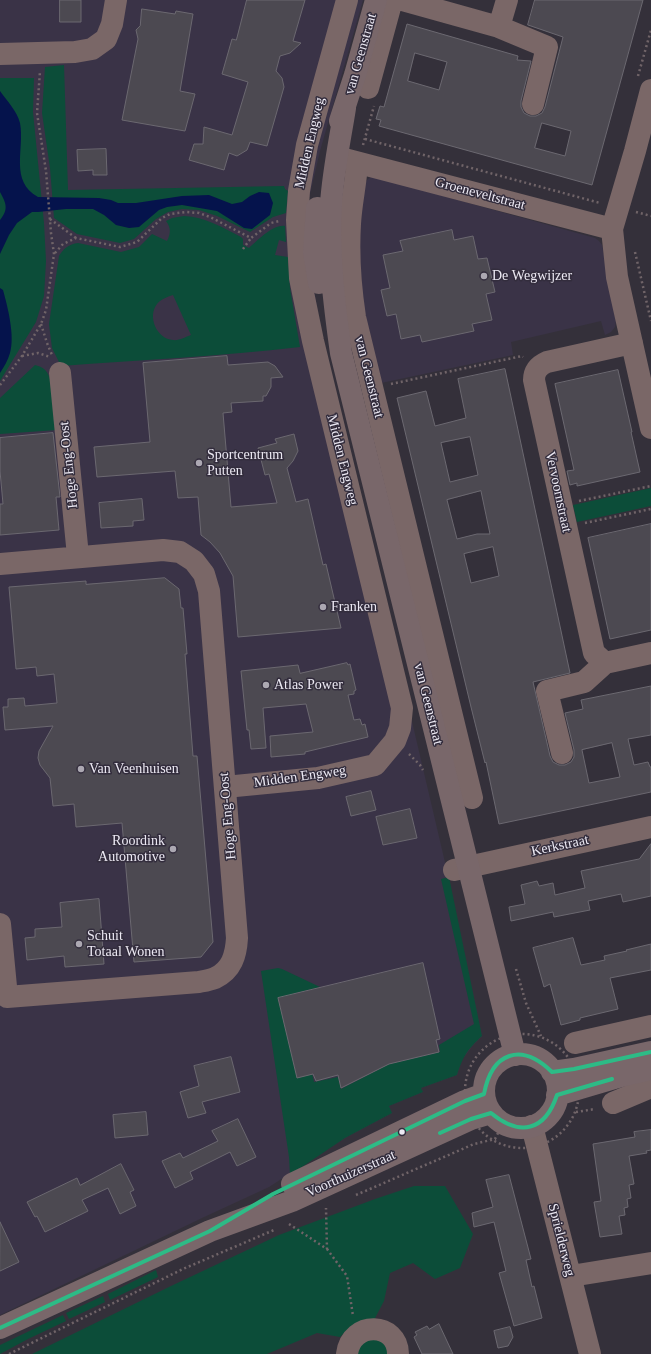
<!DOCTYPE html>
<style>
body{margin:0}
canvas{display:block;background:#34303a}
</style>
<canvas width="651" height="1354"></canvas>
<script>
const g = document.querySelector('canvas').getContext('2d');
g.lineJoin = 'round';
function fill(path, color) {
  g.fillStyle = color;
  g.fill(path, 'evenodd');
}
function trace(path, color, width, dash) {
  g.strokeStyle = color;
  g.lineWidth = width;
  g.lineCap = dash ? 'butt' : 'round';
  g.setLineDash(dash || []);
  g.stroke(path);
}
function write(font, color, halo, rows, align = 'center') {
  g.font = font + ' "Times New Roman",serif';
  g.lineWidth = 3;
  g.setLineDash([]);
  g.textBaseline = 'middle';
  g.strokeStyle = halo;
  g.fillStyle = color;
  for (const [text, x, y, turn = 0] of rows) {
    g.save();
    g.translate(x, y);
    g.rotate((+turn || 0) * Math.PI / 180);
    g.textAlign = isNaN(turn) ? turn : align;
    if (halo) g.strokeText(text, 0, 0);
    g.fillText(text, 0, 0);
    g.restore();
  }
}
fill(new Path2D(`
 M0,0H363L320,151L308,202L310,268L324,346L447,871L482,1036L473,1045L462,1060L457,1075L421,1088L423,1092L389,1106L392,1113L345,1138L269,1187L202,1218L0,1315Z
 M371,177H375L595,238L599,241L602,245L616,321L615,327L611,332L605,335L601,321L511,342L513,355L381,383L365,319L360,286L359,235L365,183L367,180Z`), '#3a3347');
fill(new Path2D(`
 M64,65L68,190L284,186L285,189L288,191L286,213L273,217L250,232L217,216L199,210L182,209L168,212L156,219L134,239L120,243L77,234L54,218L50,168L42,113L45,67Z
 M0,78H34L33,112L44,223L46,261L44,296L36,322L0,381Z
 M184,216C205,217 222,227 241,237L243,239V245L249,248C257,241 273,224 285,226L286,242L279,240L275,255L288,257L290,288L300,347C221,356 141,360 61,366L52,348L49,324L59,256C63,249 69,244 78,243L121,252L139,247L152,234L167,241C171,233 171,228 166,221L172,218ZM173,295L191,335C185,337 179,341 173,340C157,339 147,317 157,304C161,299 167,297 173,295Z
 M35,365C39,366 44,368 46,371C53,378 56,418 57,430L0,434V398Z
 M651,488V506L577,522L573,505Z
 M449,877L482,1036C468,1049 463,1056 457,1075L421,1088L423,1092L389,1106L392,1113L345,1138L290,1175L289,1157L261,971L278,968L282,969L320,987L293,994L314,1082L338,1077L341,1089L389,1064L440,1052L439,1045L474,1024L441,879Z
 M414,1186H445L473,1234L460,1268L435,1279L413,1263L390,1273L384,1301L373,1322L350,1327L340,1337L317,1333L267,1354H32L171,1286L279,1235L375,1199Z
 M156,1270L158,1277L110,1300L108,1294Z
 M103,1296L105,1302L69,1319L66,1313Z
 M63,1315L66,1321L28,1339L0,1354V1345Z
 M377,1336L393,1354H354L357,1345Z`), '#0c4d39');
fill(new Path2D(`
 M0,91C7,101 17,111 20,123C25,149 9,181 38,197L99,198L111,200L118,203H136L182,196L209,195L232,204L242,202L250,196L259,192L269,193L273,203L270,215L252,229L244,228L217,211L182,205L167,207L159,210L139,227L129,228L116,225L104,215L93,209H66L38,212H32L17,223L9,235L0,254V220C9,209 6,203 0,192Z
 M0,288L3,290C8,308 15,336 10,353C8,360 4,367 0,373Z`), '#05134c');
const building = new Path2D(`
 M60,0H81V22H60Z
 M247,0H305L293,41L301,43L290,53L280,56L276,71L282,78L284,87L267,146L250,142L247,150L237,156L229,153L224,170L189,160L194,144H203L204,127L232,135L248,82L222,74L232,39L236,40Z
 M535,0H643L592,185L379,126L381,120L376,119L380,106L384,107L407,24L518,56L517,60L531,61L521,101V107L524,113L530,116H536L542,113L545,107L563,37L528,25ZM415,53L447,62L439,90L408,81ZM542,123L571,131L565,156L535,148Z
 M142,9L175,14L176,11L193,14L180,91L195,94L185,131L122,120L138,39L136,30L140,26Z
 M106,149L107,175H93V170L78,171L77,150Z
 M452,230L454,240L473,236L478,259L487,258L495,292L486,294L492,320L472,324L474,331L422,342L420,335L401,339L396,314L387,316L381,290L390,288L383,255L403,251L400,241Z
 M227,356L228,365L268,362L275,366L283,377L271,378V387L266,396H263V401L231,403L232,412L223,413L231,507L277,503L269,474L265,475L258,448L277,443L275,439L294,434L298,451L293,461L287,468L296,502L308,499L323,565L326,564L341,628L238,637L233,576L220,553L210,542L201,535L198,497L178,498L175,471L97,477L94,447L150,442L143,363Z
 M505,369L570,673L533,682L550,756L553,762L559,765H565L571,762L574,757V750L565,713L583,709L581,700L651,686V735L628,739L634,765L648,762L650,767H651V792L499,824L486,762L485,763L471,707L397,398L426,391L435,426L466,418L458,379ZM470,437L478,475L450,482L441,443ZM481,491L490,534H477L457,539L447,500ZM493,547L499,576L471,583L464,554ZM612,743L620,777L589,783L582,750Z
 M618,370L632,432H631L640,472L577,486V483L570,485L567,471L574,470L555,384Z
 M53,433L60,497H56L59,530L0,535V504H3L0,471V438Z
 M142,499L144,520L133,521V526L101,528L99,503Z
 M651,524V630L610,639L588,538Z
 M165,578L179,589L181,608H183L187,654H185L193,756H197L213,942L201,957L134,962L122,823L76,827L74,804L53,806L50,778L40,765L38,758L39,751L53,726L5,730L3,707H8V699L24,698L25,706L57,703L54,674L37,676L36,667L16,669L9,587L86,581V584Z
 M347,663L348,665L350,664L356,690L354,691V694L348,695L354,720L360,719L362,725L365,724L368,737L305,752V754L271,757L270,736L313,732L306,704L263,708L266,748L251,749L249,730H247L241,671L298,665L300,673Z
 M371,791L376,810L351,816L346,797Z
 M410,809L417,838L383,845L376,817Z
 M651,844V896L623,902L621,894L588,901L590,910L554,917L553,912L511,921L509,907L525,904L521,885L537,881L539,886L553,883L555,895L585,888L581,871L639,859Z
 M99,899L104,964L65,967L64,956L27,960L25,938L35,937V929L62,927L60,903Z
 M573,938L581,965L605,960L604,956L627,951L626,950L651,944V970L610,978L618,1009L580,1018V1020L561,1025L550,984L544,987L533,948Z
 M423,963L440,1039L436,1040L439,1052L389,1064L341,1088L338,1075L316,1081L313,1074L297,1078L278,998Z
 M231,1057L240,1092L202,1102L206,1113L188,1118L180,1092L199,1086L194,1066Z
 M146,1112L148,1135L115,1138L113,1115Z
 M238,1119L256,1157L237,1166L230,1152L190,1172L193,1179L175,1188L162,1161L180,1153L183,1158L218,1141L212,1131Z
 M651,1130V1150L646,1151L647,1153L629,1156L634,1184L629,1185L631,1198L627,1199L628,1207L624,1208L625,1215L619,1216L622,1234L600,1237L594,1202L601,1201L593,1144L635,1137L634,1132Z
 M121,1164L134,1190L130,1192L136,1206L120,1214L108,1188L82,1200L88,1211L45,1232L37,1216L35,1217L27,1202L77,1178L80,1185Z
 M509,1175L531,1259L526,1260L532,1287L534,1286L542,1318L514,1326L499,1273L506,1271L494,1222L474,1227L472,1213L493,1207L486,1180Z
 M0,1222L19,1262L0,1271Z
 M439,1324L453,1354H422L414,1337L417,1335L415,1332L427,1326L429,1329Z
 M510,1327L513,1337L508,1346L498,1348L494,1331Z`);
fill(building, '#4c4951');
trace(building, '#6b6870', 1);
trace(new Path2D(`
 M638,76L651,30
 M365,139L600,203
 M363,145L374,106
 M636,212L651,216
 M50,219L76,238
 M243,249L251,238
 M635,252L651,321
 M55,253L63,244L76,238L120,247L137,242L162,218L170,214L186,212L199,213L210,217L251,238L271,223L279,221
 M41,324L47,343L52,355
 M22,356L38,353L50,357
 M391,384L522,356L523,357
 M0,385L22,356L41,324L46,310L54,254L51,233L46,171L37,113L40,71
 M579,501L651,486
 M585,523L651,509
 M409,754L420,765L423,770
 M516,969L526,1003L541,1036
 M465 1091a57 57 0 1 1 114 0a57 57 0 1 1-114 0Z
 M576,1112L595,1109
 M356,1195L474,1144L495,1139L499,1131
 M289,1224L327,1249L326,1208
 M327,1249L347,1276L353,1316
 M9,1354L183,1269L274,1230`), '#706468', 2.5, [2, 3]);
trace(new Path2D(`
 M402,0L499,27L547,47L533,104
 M499,27L507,0
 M0,54L75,52L92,49L106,39L112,24L116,0
 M368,88L392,0
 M344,159L612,229L635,151L651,90
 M357,163C356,184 351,203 350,224C348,257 350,284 355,317L472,798
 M612,229L617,277L651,428
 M632,343L547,362C538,366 534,371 534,380L594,653L605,663L651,653
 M60,373L78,556
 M0,564L163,550L180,552L194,561L204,574L209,591L237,938C236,955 232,970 215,978C210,980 204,981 199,982L7,997L0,924
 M562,753L547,691L584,682L605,663
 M225,787L318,778L375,765L395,741L400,728L402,708L313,341L300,278L297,220L299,191L307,145L347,0
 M454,870L651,827
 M575,1043L651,1026
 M613,1103L651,1087
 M532,1126L590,1354
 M571,1276L651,1263
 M347,1354C351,1320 398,1322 398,1354`), '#7a6767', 22);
trace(new Path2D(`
 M345,108C340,140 333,172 331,204C328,254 334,303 341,353L515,1055
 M340,121L355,75L376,0
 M317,208L314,252L319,283
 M484 1091a37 37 0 1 1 74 0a37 37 0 1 1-74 0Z
 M552,1072L574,1069L651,1052
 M557,1095L625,1075L651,1069
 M292,1184L465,1101L484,1094
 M0,1328L210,1231L292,1201L471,1119L491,1113`), '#79676a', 22);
trace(new Path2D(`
 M440,1133L471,1119L491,1113C520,1137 545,1131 557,1095L612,1079
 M0,1328L210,1231L273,1194L465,1101L484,1094C492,1052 521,1042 552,1072L574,1069L651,1052`), '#2dbb86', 4);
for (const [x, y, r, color] of [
 [484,276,4,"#aca8b2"],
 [199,463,4,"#aca8b2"],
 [323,607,4,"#aca8b2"],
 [266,685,4,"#aca8b2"],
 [81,769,4,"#aca8b2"],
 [173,849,4,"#aca8b2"],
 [79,944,4,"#aca8b2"],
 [402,1132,3.5,"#ece9f3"]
]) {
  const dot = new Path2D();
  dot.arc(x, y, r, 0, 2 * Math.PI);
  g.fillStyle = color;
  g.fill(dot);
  trace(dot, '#332d3d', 1.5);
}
write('14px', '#ece9f3', '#332d3d', [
 ["van Geenstraat",361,54,-74],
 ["Midden Engweg",310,143,-77],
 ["Groeneveltstraat",480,194,15],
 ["van Geenstraat",369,377,76],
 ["Midden Engweg",342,460,76],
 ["Hoge Eng-Oost",69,465,-96],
 ["Vervoornstraat",558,492,78],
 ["van Geenstraat",428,704,76],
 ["Midden Engweg",300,777,-8],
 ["Hoge Eng-Oost",228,816,-95],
 ["Kerkstraat",560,846,-12],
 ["Voorthuizerstraat",351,1174,-24],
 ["Sprielderweg",561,1240,76]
]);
write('14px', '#ece9f3', '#332d3d', [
 ["De Wegwijzer",492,276],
 ["Sportcentrum",207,455],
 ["Putten",207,471],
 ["Franken",331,607],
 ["Atlas Power",274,685],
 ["Van Veenhuisen",89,769],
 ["Roordink",165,841,"right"],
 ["Automotive",165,857,"right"],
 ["Schuit",87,936],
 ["Totaal Wonen",87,952]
], 'left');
</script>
